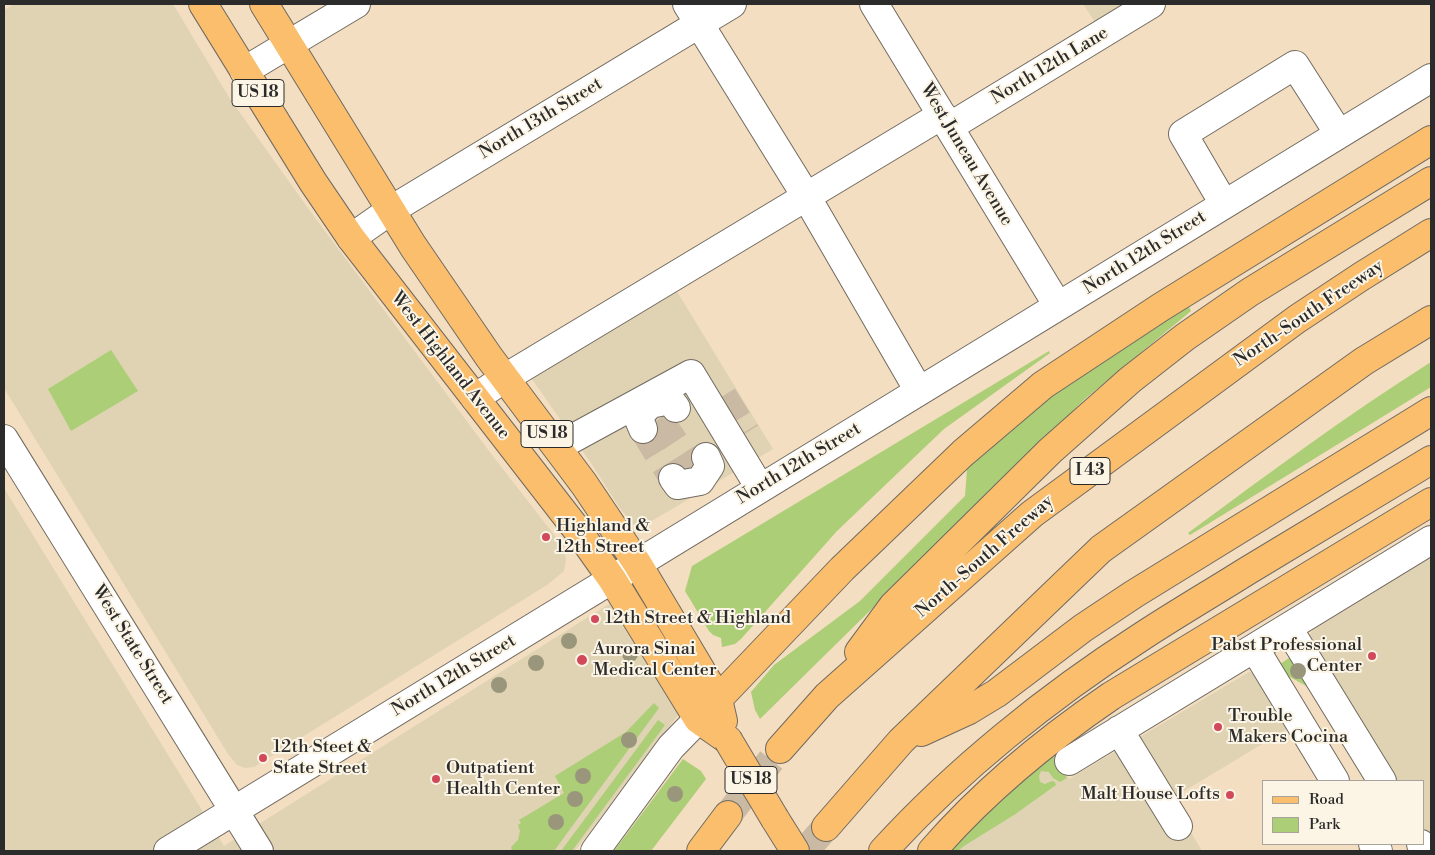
<!DOCTYPE html>
<style>
body{margin:0}
#map{position:relative;width:1435px;height:855px;overflow:hidden;background:#f3dec1;font-family:"Libre Bodoni",serif}
canvas{display:block}
.frame{position:absolute;inset:0;border:5px solid #2b2b2b;pointer-events:none}
.legend{position:absolute;left:1262px;top:780px;width:162px;height:65px;box-sizing:border-box;background:#fcf5e5;border:1px solid #a8a49b;margin:0;padding:6px 9px;list-style:none;font-size:15px;color:#2b2b2b}
.legend li{display:flex;align-items:center;gap:10px;height:25px}
.legend b{width:25px;border:1px solid #a8a49b}
</style>
<div id="map">
<canvas width="1435" height="855"></canvas>
<div class="frame"></div>
<ul class="legend">
<li><b style="height:6px;background:#fabe6d"></b>Road</li>
<li><b style="height:14px;background:#acce76"></b>Park</li>
</ul>
</div>
<script>
const g = document.querySelector('canvas').getContext('2d');
g.lineJoin = 'round';
function fill(path, color) {
  g.fillStyle = color;
  g.fill(path, 'evenodd');
}
function trace(path, color, width, dash) {
  g.strokeStyle = color;
  g.lineWidth = width;
  g.lineCap = dash ? 'butt' : 'round';
  g.setLineDash(dash || []);
  g.stroke(path);
}
function write(font, color, halo, rows, align = 'center') {
  g.font = font + ' "Libre Bodoni",serif';
  g.lineWidth = 4;
  g.setLineDash([]);
  g.textBaseline = 'middle';
  g.strokeStyle = halo;
  g.fillStyle = color;
  for (const [text, x, y, turn = 0] of rows) {
    g.save();
    g.translate(x, y);
    g.rotate((+turn || 0) * Math.PI / 180);
    g.textAlign = isNaN(turn) ? turn : align;
    if (halo) g.strokeText(text, 0, 0);
    g.fillText(text, 0, 0);
    g.restore();
  }
}
fill(new Path2D(`
 M14,4H173L230,99L310,211L492,455L562,545L566,559L564,571L547,585L254,767L245,768L237,765L228,754L4,388V10Z
 M1083,4H1125L1095,22Z
 M673,285L773,449L645,525L636,528L619,507L593,466L527,372Z
 M4,488L224,846L609,604L678,715L575,851H4Z
 M1431,558V845L1424,833V781H1392L1308,637L1313,630Z
 M1249,672L1257,674L1292,726L1171,799L1202,851H949L1053,754L1069,779Z`), '#dfd3b4');
fill(new Path2D(`
 M1189,307L1191,311L1086,398L760,719L755,710L751,692L774,665L860,601L965,496L967,469C986,452 1004,433 1023,417C1075,375 1132,339 1189,307Z
 M111,350L138,391L71,431L48,389Z
 M1049,351L1050,353L944,429L837,531L741,639L735,644L722,647L721,638L713,635L709,631L685,591L692,566Z
 M1431,362V387L1190,535L1188,533C1268,474 1347,415 1431,362Z
 M1292,656L1312,681L1308,687L1281,672L1280,664Z
 M654,703L659,708L554,851H508L512,849L511,847L518,840L520,831L518,825L521,823L519,820L564,793L555,776L626,732Z
 M658,720L665,725L572,851H561Z
 M1052,755L1067,778L1060,782L1053,778L1049,772L1041,771L1039,776L1040,782L1045,784L1052,781L1055,782L1056,785L1014,815L964,846L958,851H949L964,830Z
 M683,759L701,771L706,779L651,851H614Z`), '#acce76');
trace(new Path2D(`
 M723,396L746,433
 M659,419L691,467
 M643,429L673,478`), '#cbbaa3', 28, [28, 14]);
trace(new Path2D(`
 M728,815L780,749
 M805,851L826,827`), '#cbbaa3', 28, [28, 14]);
const minor = new Path2D(`
 M687,4L806,196L919,391
 M874,4L1058,306
 M244,71L356,4
 M949,127L1151,4
 M1224,204L1183,134L1295,65L1339,134
 M351,238L391,210L732,4
 M475,398L505,378L942,115
 M643,429L638,417L650,404L670,400L676,408
 M4,439L259,851
 M557,447L691,374L760,488
 M673,478L678,485L700,481L710,466L706,457
 M1288,628L1382,781
 M1255,649L1335,781
 M1119,730L1178,826
 M1069,761L1431,540
 M1373,844L1378,851
 M1421,844L1425,851
 M168,851L1431,78
 M595,851L671,747L714,703`);
const major = new Path2D(`
 M203,4L313,182L351,238L578,531L612,579L698,719L728,740
 M264,4L413,246L489,357L584,484L637,563L718,699L723,721
 M775,819L795,851`);
const highway = new Path2D(`
 M859,652L893,606L1050,451L1130,380L1185,337L1250,292L1431,181
 M718,699L842,569L963,453L1043,385L1161,307L1431,140
 M921,732L969,710L997,693L1083,628L1134,594L1431,411
 M780,749L827,696L1032,514L1297,319L1362,276L1431,233
 M826,827L901,741L1101,549L1364,361L1431,320
 M701,851L728,815
 M883,851C957,770 1049,696 1141,637C1176,614 1212,593 1247,571C1308,534 1369,497 1431,460
 M932,851C984,791 1045,741 1111,696L1431,502`);
trace(minor, '#716a60', 30);
trace(major, '#716a60', 30);
trace(highway, '#716a60', 30);
trace(minor, '#fff', 28);
trace(major, '#fabe6d', 28);
trace(highway, '#fabe6d', 28);
const majorBridge = new Path2D(`
 M728,740L775,819`);
trace(majorBridge, '#716a60', 30, []);
trace(majorBridge, '#fabe6d', 28);
g.fillStyle = '#9a967b';
for (const [x, y] of [
 [569,641],
 [630,654],
 [536,663],
 [1298,671],
 [499,685],
 [629,740],
 [583,776],
 [675,794],
 [575,799],
 [556,822]
]) {
  g.beginPath();
  g.arc(x, y, 8, 0, 2 * Math.PI);
  g.fill();
}
for (const [x, y, r, color] of [
 [546,537,5,"#d1495b"],
 [595,619,5,"#d1495b"],
 [1372,656,5,"#d1495b"],
 [582,660,6,"#d1495b"],
 [1218,727,5,"#d1495b"],
 [263,758,5,"#d1495b"],
 [436,779,5,"#d1495b"],
 [1230,795,5,"#d1495b"]
]) {
  const dot = new Path2D();
  dot.arc(x, y, r, 0, 2 * Math.PI);
  g.fillStyle = color;
  g.fill(dot);
  trace(dot, '#fcf5e5', 2);
}
for (const [x, y, w] of [
 [258,93,52],
 [547,434,52],
 [1090,471,40],
 [751,780,52]
]) {
  const box = new Path2D();
  box.roundRect(x - w / 2, y - 13.5, w, 27, 4);
  g.fillStyle = '#fcf5e5';
  g.fill(box);
  trace(box, '#2b2b2b', 1);
}
write('bold 16px', '#2b2b2b', null, [
 ["US 18",258,93],
 ["US 18",547,434],
 ["I 43",1090,471],
 ["US 18",751,780]
]);
write('18px', '#2b2b2b', '#fcf5e5', [
 ["North 12th Lane",1050,66,-31],
 ["North 13th Street",541,119,-31],
 ["West Juneau Avenue",966,155,59],
 ["North 12th Street",1145,253,-32],
 ["North-South Freeway",1309,314,-34],
 ["West Highland Avenue",450,366,52],
 ["North 12th Street",799,464,-31],
 ["North-South Freeway",985,557,-41],
 ["West State Street",132,645,58],
 ["North 12th Street",454,676,-31]
]);
write('18px', '#2b2b2b', '#fcf5e5', [
 ["Highland &",556,527],
 ["12th Street",556,548],
 ["12th Street & Highland",605,619],
 ["Pabst Professional",1362,646,"right"],
 ["Center",1362,667,"right"],
 ["Aurora Sinai",593,650],
 ["Medical Center",593,671],
 ["Trouble",1228,717],
 ["Makers Cocina",1228,738],
 ["12th Steet &",273,748],
 ["State Street",273,769],
 ["Outpatient",446,769],
 ["Health Center",446,790],
 ["Malt House Lofts",1220,795,"right"]
], 'left');
</script>
